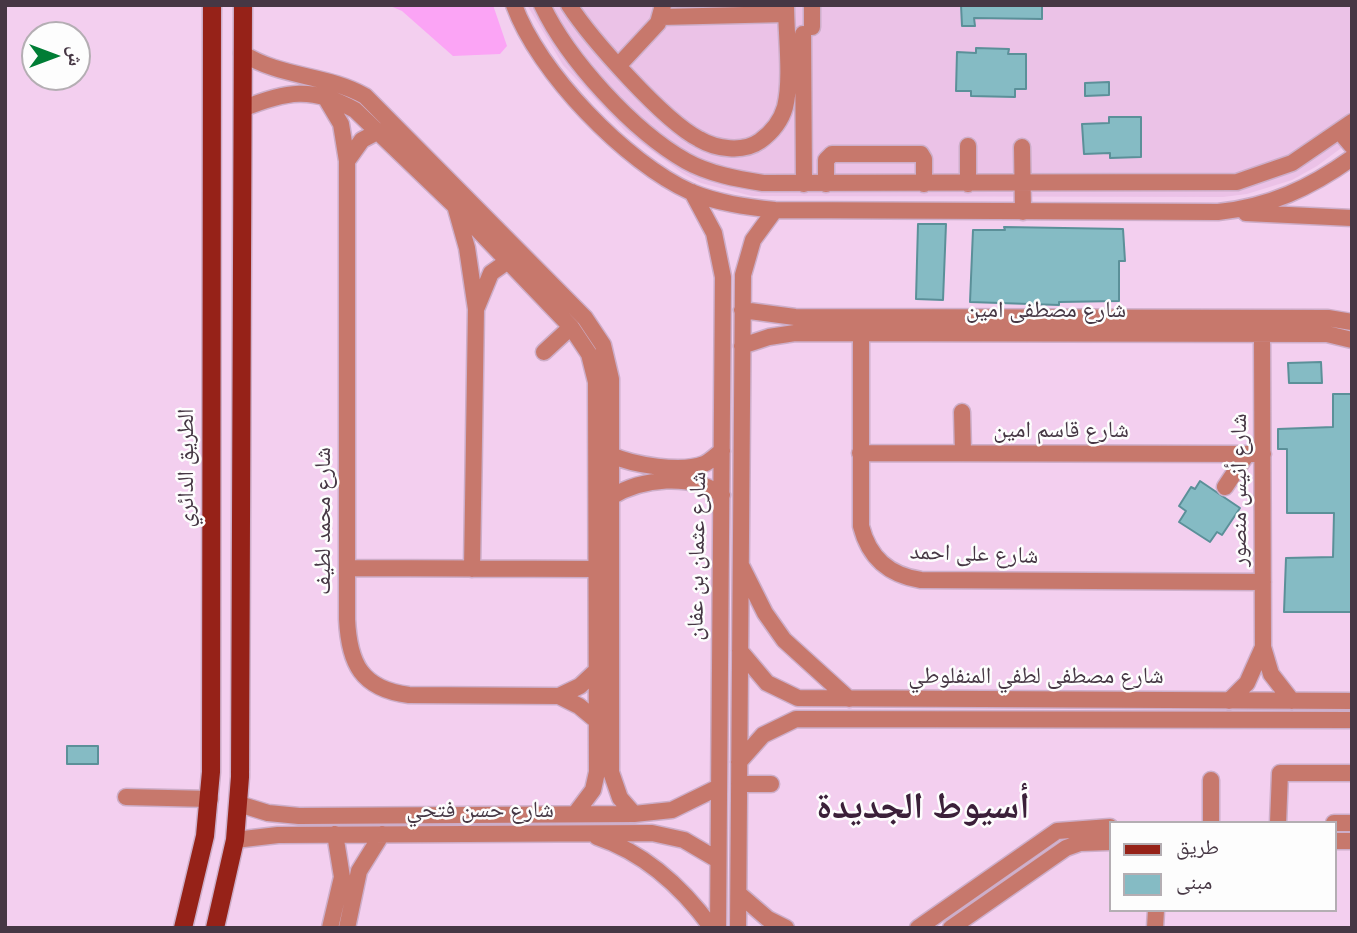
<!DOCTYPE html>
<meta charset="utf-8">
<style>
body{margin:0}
#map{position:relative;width:1357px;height:933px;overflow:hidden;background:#f3cfef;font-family:Roboto,"Noto Naskh Arabic",sans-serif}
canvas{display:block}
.frame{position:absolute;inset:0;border:7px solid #463744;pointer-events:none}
.legend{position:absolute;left:1109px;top:821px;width:228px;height:91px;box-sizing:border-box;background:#fdfdfd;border:2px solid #b4aeb3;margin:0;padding:9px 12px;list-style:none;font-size:21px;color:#463744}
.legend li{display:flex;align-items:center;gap:14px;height:35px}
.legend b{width:35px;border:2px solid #b4aeb3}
.north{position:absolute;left:21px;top:21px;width:70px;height:70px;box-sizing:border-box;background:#fdfdfd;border:2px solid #b4aeb3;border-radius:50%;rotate:90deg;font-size:19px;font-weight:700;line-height:28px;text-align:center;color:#463744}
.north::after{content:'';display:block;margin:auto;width:24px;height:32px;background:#007d35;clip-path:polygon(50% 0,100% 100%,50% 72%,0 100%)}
</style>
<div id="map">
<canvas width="1357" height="933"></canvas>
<div class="frame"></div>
<ul class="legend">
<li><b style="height:9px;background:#962218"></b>طريق</li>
<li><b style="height:19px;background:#85bbc4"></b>مبنى</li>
</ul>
<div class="north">ش</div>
</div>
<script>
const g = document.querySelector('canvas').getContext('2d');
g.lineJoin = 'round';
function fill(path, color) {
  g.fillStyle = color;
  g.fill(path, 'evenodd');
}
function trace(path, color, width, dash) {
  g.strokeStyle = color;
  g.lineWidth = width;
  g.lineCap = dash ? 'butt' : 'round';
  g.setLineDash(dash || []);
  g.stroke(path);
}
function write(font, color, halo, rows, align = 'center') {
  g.font = font + ' Roboto,"Noto Naskh Arabic",sans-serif';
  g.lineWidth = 5;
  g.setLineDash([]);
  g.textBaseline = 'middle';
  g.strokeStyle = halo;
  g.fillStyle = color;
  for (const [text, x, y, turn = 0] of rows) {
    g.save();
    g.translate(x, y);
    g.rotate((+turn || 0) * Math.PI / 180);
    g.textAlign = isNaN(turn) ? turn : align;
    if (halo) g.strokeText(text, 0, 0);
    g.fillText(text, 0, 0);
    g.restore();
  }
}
fill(new Path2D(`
 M527,5H1352V140L1317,166L1292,180L1247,194L1223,197L752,196L701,183L682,173L626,132L563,65Z`), '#ebc2e7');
fill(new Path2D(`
 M388,5H493L507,46L500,54L453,56L402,11Z`), '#fba4f5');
const building = new Path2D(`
 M961,5H1042V19L974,18L975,26H962Z
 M976,48L1009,49L1008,54H1026V89H1015V97L971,96V91H956L957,52L976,53Z
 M1109,82V95L1085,96V83Z
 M1109,117H1141V157L1110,158V153L1084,154L1082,124L1109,123Z
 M918,224H946L943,300L916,299Z
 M1004,227L1123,229L1125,261H1119V301L1059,302V305L970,302L973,230H1005Z
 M1321,362L1322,383H1289L1288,363Z
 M1333,394H1352V612H1284L1286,558L1333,557L1334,513H1287V449H1278V429L1333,427Z
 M1200,481L1240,508L1222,535L1217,532L1210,542L1179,522L1186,511L1179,506L1191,487L1195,489Z
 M67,746H98V764H67Z`);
fill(building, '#85bbc4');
trace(building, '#5b9099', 2);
const minor = new Path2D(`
 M514,5C538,72 626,163 691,192C718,203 746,207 775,210L1218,212C1269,207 1310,188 1352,158
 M542,5C568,60 633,131 686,161C709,174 738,179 763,183L1237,182L1292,163L1352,122
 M569,5C591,39 664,121 699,139C716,149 743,153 760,141C771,133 781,121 785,107C792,79 786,35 786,5
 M812,5V27
 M661,17L786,14
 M803,34L804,184
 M242,53C281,78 326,74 365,96L585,318L603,345L611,379V772L620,798L634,814
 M618,66L658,23L663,5
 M325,97L341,124L347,161V619C349,663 361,689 409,695L559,696L580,686L597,670
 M242,109C286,91 312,86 355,110L455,206L571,327L589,354L596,382L597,772L593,790L575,814
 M1340,132L1352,146
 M1022,147L1023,212
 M347,161L362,140L379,131
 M826,184V160L832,154H921L924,159V184
 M968,184V146
 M692,192L714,233L723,277L718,928
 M456,209L467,248L476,309L472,569
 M1246,213L1352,218
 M477,307L491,273L508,261
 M742,310L795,317L1328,318L1352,322
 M861,333V526C869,558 889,575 921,580L1263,582
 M1262,334L1263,647L1271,674L1292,701
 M742,346L769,337L795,333L1327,334L1352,340
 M544,352L571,327
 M962,412L963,453
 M860,453L1263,454
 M611,455C633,465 681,473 704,464C711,461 716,455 722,451
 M1225,487L1247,454
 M611,497C642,478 690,473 722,495
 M742,567L765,613L784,640L849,699
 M347,568L597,569
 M740,651L767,683L798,698L1352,701
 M559,696L579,706L597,721
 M1229,701L1247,683L1263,647
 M739,762L763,735L796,719L1352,720
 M1211,780V823
 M739,784H771
 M126,797L210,799
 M239,804L268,813L299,816L634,814L672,810L719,787
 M1278,823L1280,773H1352
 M1334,823H1352
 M597,837C645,853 682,887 712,928
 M235,840L278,835L652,833L684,840L718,860
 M1334,841H1352
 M739,894L768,919L786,928
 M330,928L342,877L335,834
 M347,928L359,871L382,834
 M738,928L743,275L753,240L775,210
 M918,928L1057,831L1110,827
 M951,928L1066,848L1080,843L1110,842
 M1155,928L1156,910`);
const major = new Path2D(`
 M183,928L205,836L211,772L212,5
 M215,928L235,840L240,777L243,5`);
trace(minor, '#cdaec9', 19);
trace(major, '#cdaec9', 21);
trace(minor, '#c7786c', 16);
trace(major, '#962218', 18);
write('23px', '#463744', '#fdfdfd', [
 ["شارع مصطفى امين",1046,311],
 ["شارع قاسم امين",1061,431],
 ["الطريق الدائري",187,468,-90],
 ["شارع أنيس منصور",1240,490,-90],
 ["شارع محمد لطيف",324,521,-90],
 ["شارع على احمد",974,555,2],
 ["شارع عثمان بن عفان",698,556,-89],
 ["شارع مصطفى لطفي المنفلوطي",1036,677],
 ["شارع حسن فتحي",480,811]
]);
write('bold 37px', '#3b2039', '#fdfdfd', [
 ["أسيوط الجديدة",923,809]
]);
</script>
